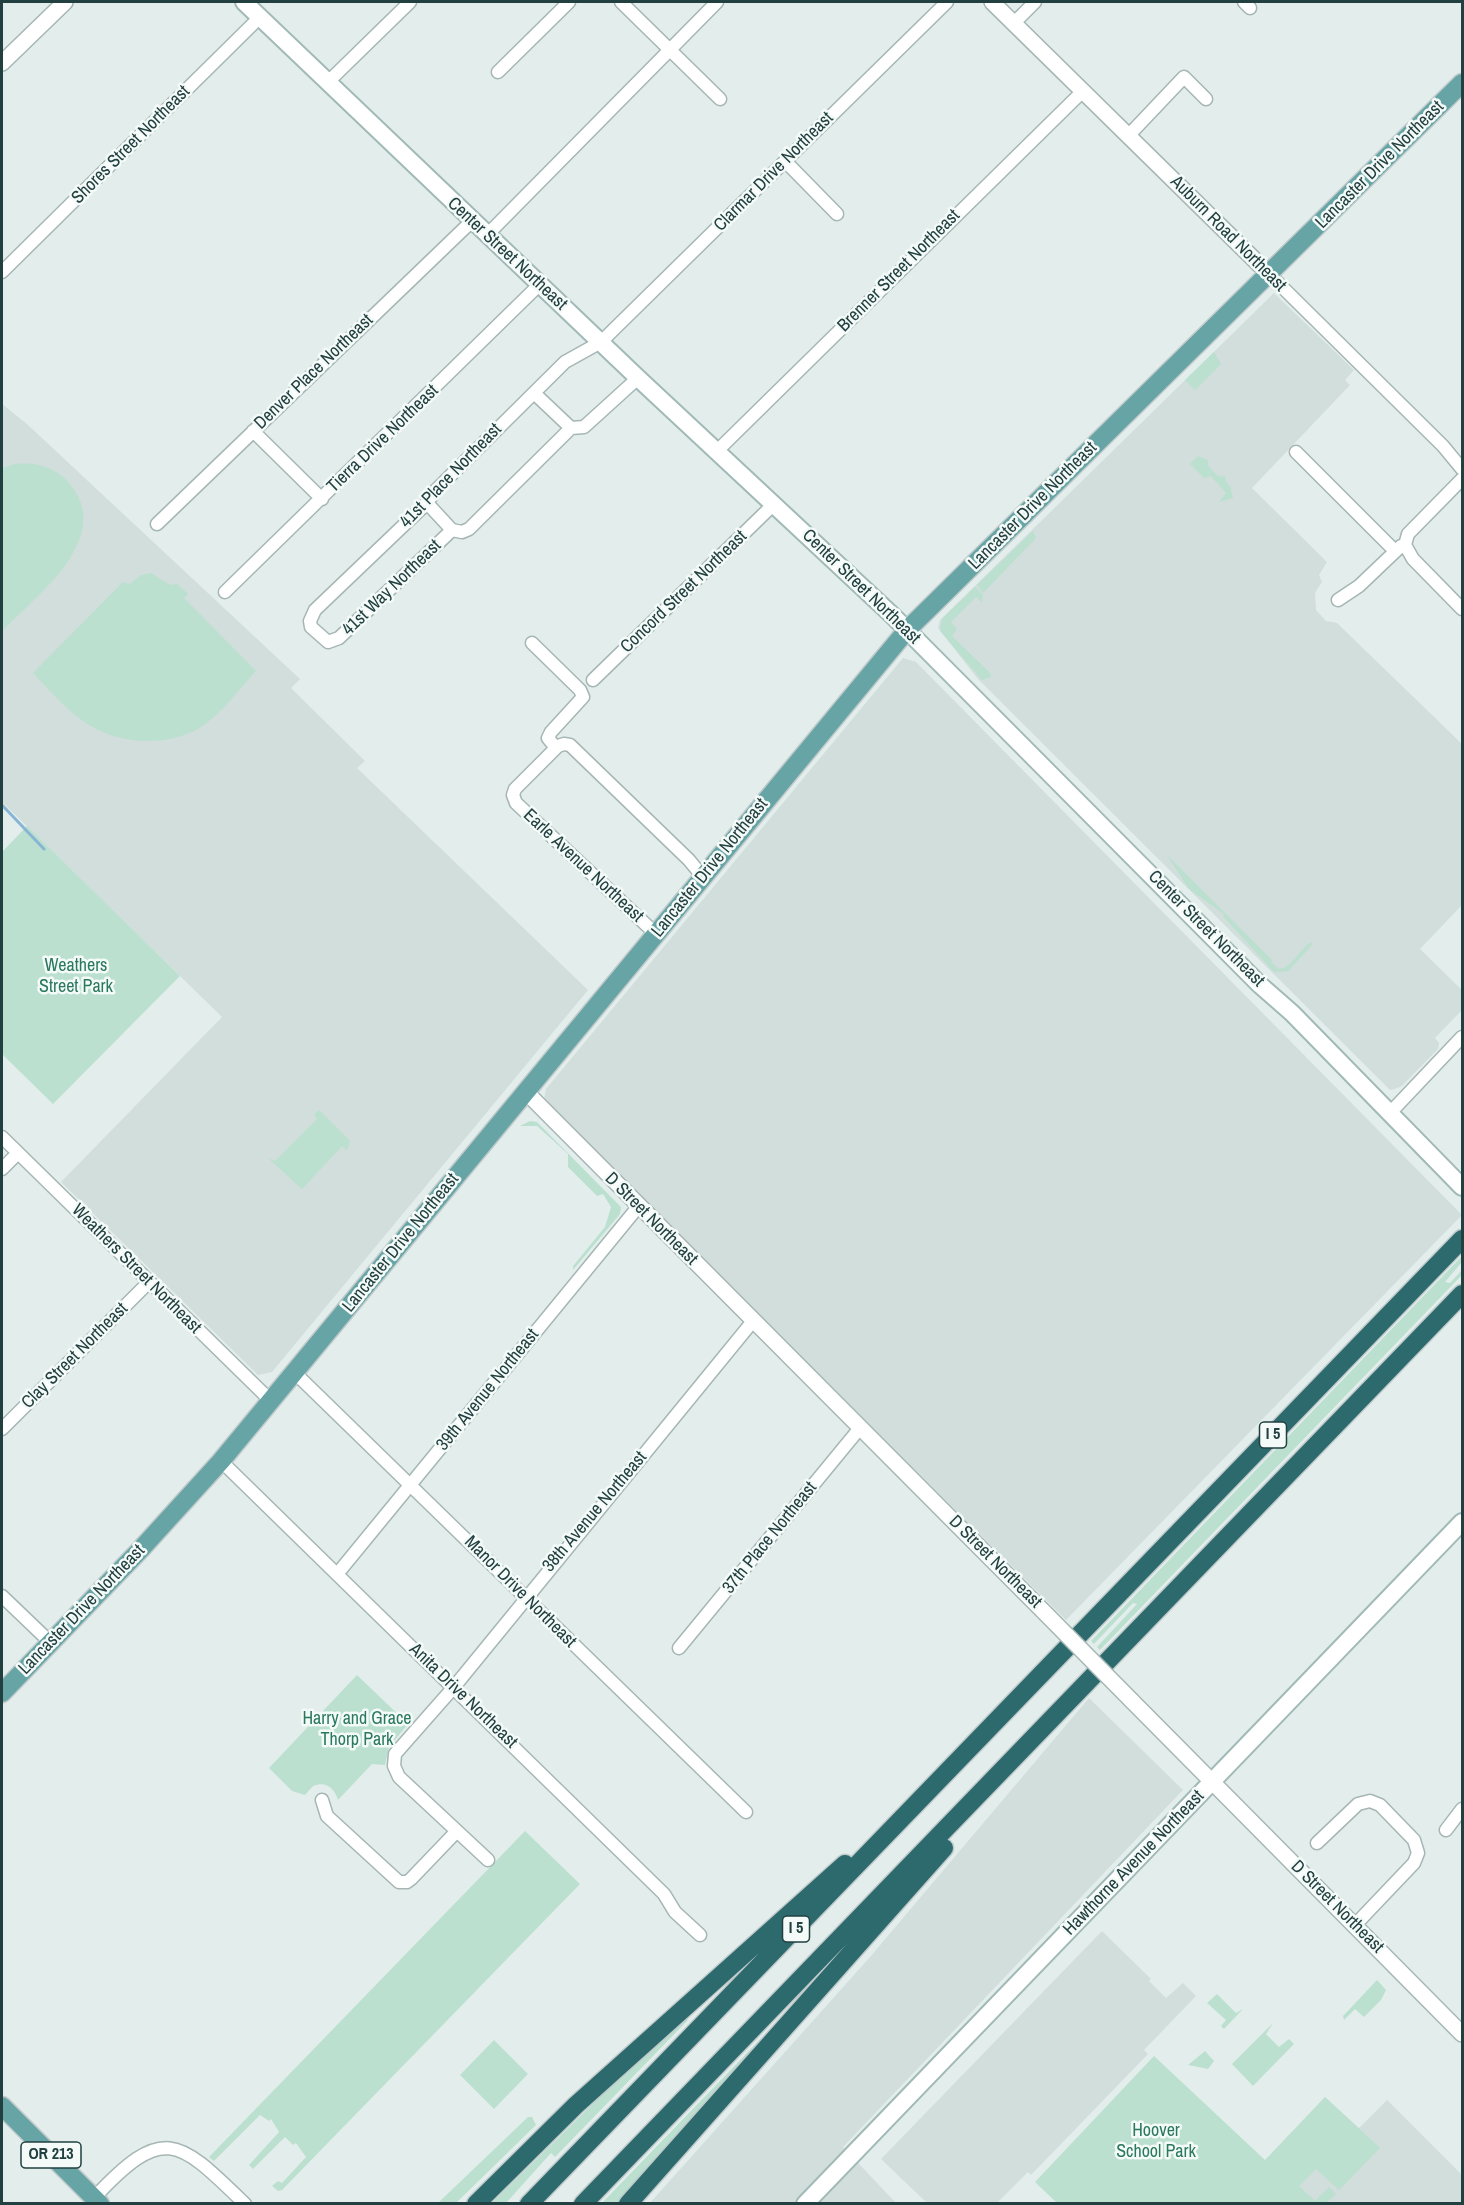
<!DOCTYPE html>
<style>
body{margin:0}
#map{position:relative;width:1464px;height:2205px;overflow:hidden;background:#e3eeec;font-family:"Archivo Narrow",sans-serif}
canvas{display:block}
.frame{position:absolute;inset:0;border:3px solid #224040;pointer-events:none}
</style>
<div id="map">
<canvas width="1464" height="2205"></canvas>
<div class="frame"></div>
</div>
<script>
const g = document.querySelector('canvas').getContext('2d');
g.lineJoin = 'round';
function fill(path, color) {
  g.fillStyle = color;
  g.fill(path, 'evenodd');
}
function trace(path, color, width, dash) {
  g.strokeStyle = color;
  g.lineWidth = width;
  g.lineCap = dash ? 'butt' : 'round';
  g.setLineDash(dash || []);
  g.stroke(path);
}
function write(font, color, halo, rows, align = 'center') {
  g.font = font + ' "Archivo Narrow",sans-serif';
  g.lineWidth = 5;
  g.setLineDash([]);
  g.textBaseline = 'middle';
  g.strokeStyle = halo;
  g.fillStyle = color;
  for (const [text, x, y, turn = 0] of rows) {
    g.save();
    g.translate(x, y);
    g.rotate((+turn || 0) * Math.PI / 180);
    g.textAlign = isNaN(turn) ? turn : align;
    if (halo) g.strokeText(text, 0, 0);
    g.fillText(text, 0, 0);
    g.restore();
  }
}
fill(new Path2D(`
 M1274,293L1354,370L1345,380L1350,385L1252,488L1327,562L1319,575L1322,582L1315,593L1316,610L1326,621L1337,623L1462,744V905L1420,949L1462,990V1010L1435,1038L1439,1043L1438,1049L1402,1086L1395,1089L1390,1090L978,679L938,628L940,620Z
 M2,404L28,425L300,679L291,688L365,761L357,768L588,990L272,1372L258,1375L61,1182L222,1017L2,802Z
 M903,658L916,662L1462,1215L1066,1620L544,1100L546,1089Z
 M1089,1698L1183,1790L843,2147L896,2203L649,2204L870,1957Z
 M1102,1931L1151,1979L1149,1981L1166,1998L1183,1983L1196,1996L1144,2050L1148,2054L1031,2175L1028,2172L997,2203H927L881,2159Z
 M1325,2097L1359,2128L1387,2100L1462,2175V2203L1225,2204Z`), '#d1dedc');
fill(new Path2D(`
 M1214,352L1221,364L1195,390L1185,380Z
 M1198,456L1208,460V466L1218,476L1226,477L1225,481L1230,486L1233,498L1219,502L1226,493L1211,476L1204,478L1190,464Z
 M15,464C36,462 55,467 69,483C116,537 36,596 2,631V468Z
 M1033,531L1036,538L983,593L977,585Z
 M151,573L170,585L177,584L188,594L184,598L256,671C239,689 222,713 201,727C185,737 166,741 147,741C92,740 68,710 33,673L123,582L130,584L141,575Z
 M975,587L983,595L982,602L976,597L951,622L957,629L952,636L990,673L991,677L982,680L940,631L942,619Z
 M27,826L180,976L53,1104L2,1054V852Z
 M1167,855L1272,960L1271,962L1279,969C1294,967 1298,949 1312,942V945L1288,971L1274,972L1223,916L1224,914L1189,889Z
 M319,1110L350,1141L347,1150L342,1146L302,1189L268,1158L275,1161L317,1119L314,1114Z
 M530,1121L537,1122L621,1207L620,1214L573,1270V1266L605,1227L611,1207L603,1194L597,1196L568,1167V1154L537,1126H520Z
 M1462,1256V1262L1445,1282L1450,1283L1462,1270V1275L1100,1650L1097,1647L1137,1604L1133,1603L1094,1644L1091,1641Z
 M357,1675L408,1724L389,1747L385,1765L372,1764L338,1800C334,1788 326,1781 313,1786L305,1795L292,1791L269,1768Z
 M525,1831L580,1884L282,2190L278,2191L272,2186L278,2181L282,2183L306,2157L296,2143L293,2145L285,2137L253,2169L249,2165L279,2132L271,2119L269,2121L260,2115L214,2161L209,2157Z
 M1377,1980L1386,1990L1381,2000L1364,2017L1355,2009L1344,2020L1343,2016Z
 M1217,1994L1236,2013L1243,2009L1224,2029L1221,2026L1226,2020L1207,2003Z
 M686,2019L688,2020L555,2157L551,2153L506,2203H492L609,2088Z
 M1273,2023L1266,2034L1279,2047L1289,2039L1294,2044L1253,2086L1232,2064Z
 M774,2025L776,2028L620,2203L601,2204Z
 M494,2040L528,2074L494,2109L460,2075Z
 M1205,2051L1214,2061L1208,2069L1188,2065Z
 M1154,2056L1265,2160L1325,2097L1380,2148L1339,2190L1316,2169L1299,2186L1315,2201L1329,2187L1336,2194L1326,2203H1057L1035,2182Z
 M528,2117H532L536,2125L456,2203H438Z`), '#bbe0cf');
trace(new Path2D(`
 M2,805L44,849`), '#89b5d5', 3);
const minor = new Path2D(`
 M621,2L720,99
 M1244,2L1250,8
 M1014,23L1035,2
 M498,72L569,2
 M328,82L410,2
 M1129,135L1184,77L1206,99
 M785,161L837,214
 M487,235L717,2
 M2,272L260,17
 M1269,274L1443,446L1462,469
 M638,378L584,427L571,428L469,529L462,532L452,530L339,638L328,642L311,627L310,621L315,610L427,503L435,491L565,362L601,342L947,2
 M534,393L571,428
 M253,431L322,499
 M716,452L1083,91
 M1296,452L1394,550
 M427,503L452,530
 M157,524L472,221
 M1405,545L1408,534L1462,479
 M1405,545L1413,559L1462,609
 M225,592L540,284
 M1338,600L1359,586L1401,546
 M532,643L580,690L583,697L551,732L548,738L556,748
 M593,680L774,504
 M656,934L516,803L513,795L515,789L558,746L564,744L570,745L689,860L703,877
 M1389,1114L1462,1037
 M2,1137L271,1401
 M2,1169L18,1153
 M295,1373L746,1812
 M2,1429L149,1282
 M221,1461L664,1894L675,1912L700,1935
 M338,1573L638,1207
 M2,1596L51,1643
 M679,1648L860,1428
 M322,1800L327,1816L399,1882H407L411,1879L457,1831
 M1446,1830L1462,1809
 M1317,1843L1358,1804L1370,1801L1380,1805L1414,1840L1418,1853L1414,1863L1355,1925
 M488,1860L399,1777L394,1766L395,1754L454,1687L753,1321
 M94,2198C164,2123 178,2139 245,2204`);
const tertiary = new Path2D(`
 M992,2L1269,274
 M2,63L65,2
 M526,1092L1045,1613
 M1131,1700L1462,2034`);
const secondary = new Path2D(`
 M244,2L638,378L892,615L1260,985L1292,1013L1462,1187
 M805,2204L1462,1522`);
const primary = new Path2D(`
 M2,1693L141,1549L221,1461L907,630L1462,83
 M2,2106L100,2204`);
const motorway = new Path2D(`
 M476,2204L576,2105L845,1864
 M529,2204L1462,1239
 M583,2204L1462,1294
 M628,2204L944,1848`);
trace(minor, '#a5b6b5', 15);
trace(tertiary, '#a5b6b5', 18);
trace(secondary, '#a1bab8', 20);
trace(primary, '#c1caca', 21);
trace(motorway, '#c1caca', 21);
trace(minor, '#fff', 12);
trace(tertiary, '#fff', 15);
trace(secondary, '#fff', 16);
trace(primary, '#66a4a5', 18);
trace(motorway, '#2c6a6e', 18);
const tertiaryBridge = new Path2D(`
 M1045,1613L1131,1700`);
trace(tertiaryBridge, '#a5b6b5', 18, []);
trace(tertiaryBridge, '#fff', 15);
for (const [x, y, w] of [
 [1273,1435,27],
 [796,1929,27],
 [51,2155,60]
]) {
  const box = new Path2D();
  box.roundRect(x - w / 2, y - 13, w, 26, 4.5);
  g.fillStyle = '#f4faf8';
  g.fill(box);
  trace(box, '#224040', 1.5);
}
write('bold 16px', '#224040', null, [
 ["I 5",1273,1435],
 ["I 5",796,1929],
 ["OR 213",51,2155]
]);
write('18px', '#224040', '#f4faf8', [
 ["Shores Street Northeast",131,145,-45],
 ["Lancaster Drive Northeast",1380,165,-45],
 ["Clarmar Drive Northeast",774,172,-45],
 ["Auburn Road Northeast",1228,234,45],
 ["Center Street Northeast",507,254,43],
 ["Brenner Street Northeast",899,271,-45],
 ["Denver Place Northeast",314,372,-44],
 ["Tierra Drive Northeast",383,439,-44],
 ["41st Place Northeast",451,476,-46],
 ["Lancaster Drive Northeast",1033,506,-45],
 ["Center Street Northeast",861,587,44],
 ["41st Way Northeast",392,588,-44],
 ["Concord Street Northeast",684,592,-44],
 ["Earle Avenue Northeast",583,866,43],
 ["Lancaster Drive Northeast",710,868,-51],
 ["Center Street Northeast",1206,929,45],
 ["D Street Northeast",651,1219,45],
 ["Lancaster Drive Northeast",401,1243,-51],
 ["Weathers Street Northeast",136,1269,45],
 ["Clay Street Northeast",75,1356,-45],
 ["39th Avenue Northeast",488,1390,-51],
 ["38th Avenue Northeast",595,1512,-50],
 ["37th Place Northeast",770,1538,-51],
 ["D Street Northeast",995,1562,45],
 ["Manor Drive Northeast",520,1592,45],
 ["Lancaster Drive Northeast",82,1610,-46],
 ["Anita Drive Northeast",463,1696,44],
 ["Hawthorne Avenue Northeast",1134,1863,-46],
 ["D Street Northeast",1337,1907,45]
]);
write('18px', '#2a795e', '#f4faf8', [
 ["Weathers",76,966],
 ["Street Park",76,987],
 ["Harry and Grace",357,1719],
 ["Thorp Park",357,1740],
 ["Hoover",1156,2131],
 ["School Park",1156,2152]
]);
</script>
